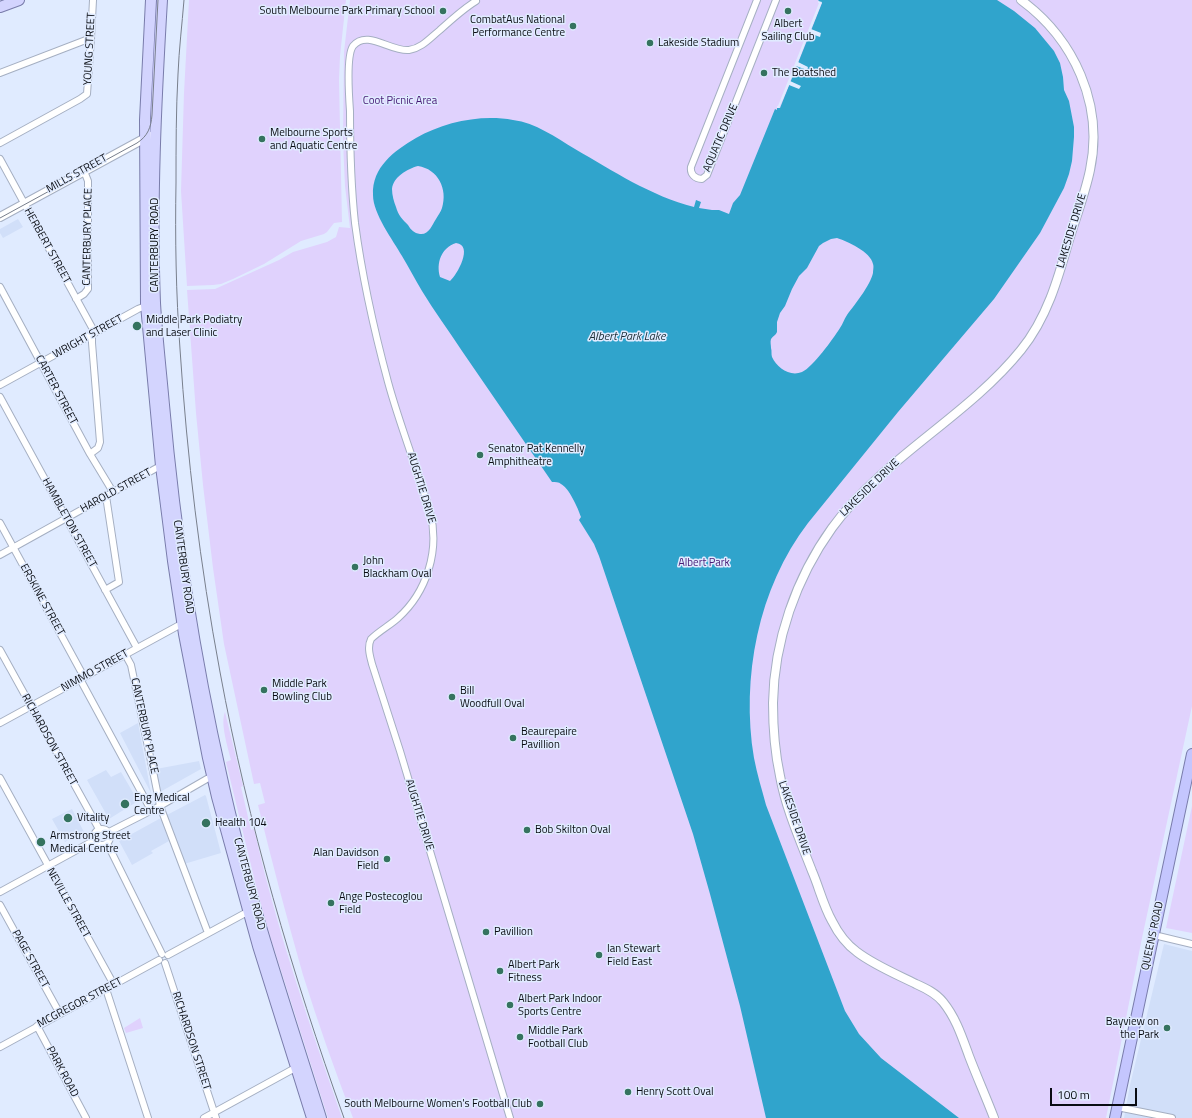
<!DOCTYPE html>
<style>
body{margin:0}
#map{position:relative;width:1192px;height:1118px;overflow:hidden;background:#e0ebff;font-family:"Titillium Web",sans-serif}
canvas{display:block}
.scale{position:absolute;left:1050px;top:1088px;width:87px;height:18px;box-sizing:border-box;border:2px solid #0a0d13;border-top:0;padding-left:5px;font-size:12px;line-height:14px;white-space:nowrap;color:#0a0d13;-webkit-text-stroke:3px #e0ebff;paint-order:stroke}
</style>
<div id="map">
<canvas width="1192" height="1118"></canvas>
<div class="scale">100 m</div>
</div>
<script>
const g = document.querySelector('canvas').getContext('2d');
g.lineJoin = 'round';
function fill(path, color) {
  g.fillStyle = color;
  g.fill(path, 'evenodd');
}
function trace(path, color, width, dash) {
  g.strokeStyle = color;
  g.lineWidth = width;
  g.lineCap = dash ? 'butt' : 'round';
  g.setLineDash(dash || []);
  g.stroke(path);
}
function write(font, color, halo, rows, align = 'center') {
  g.font = font + ' "Titillium Web",sans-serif';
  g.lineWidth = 3;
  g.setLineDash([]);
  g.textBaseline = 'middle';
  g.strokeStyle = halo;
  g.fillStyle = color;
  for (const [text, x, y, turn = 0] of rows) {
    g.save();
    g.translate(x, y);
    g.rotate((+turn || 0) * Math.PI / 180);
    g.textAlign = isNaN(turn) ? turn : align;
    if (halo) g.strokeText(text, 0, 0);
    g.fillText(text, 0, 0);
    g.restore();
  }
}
fill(new Path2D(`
 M18,219L23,227L3,238L0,233V229Z
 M138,723L151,793L120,733Z
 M199,761L201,769L160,792L156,769Z
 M106,770L111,777L121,772L138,801L109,819L87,780Z
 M205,795L206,796L221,853L184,864L165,816Z
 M72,809L84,832L65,842L52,819Z
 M159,819L162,820L169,841L151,851L153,853L132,865L119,841Z
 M1164,944L1192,951V1118H1124L1130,1085Z`), '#d1dff9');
fill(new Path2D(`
 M189,0H346L340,56L339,80L342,222L334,223L327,232L324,234L301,241L264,264L233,279L221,284L213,285L187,286L181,191L184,93Z
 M350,0H1192V706L1142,938L1106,1118H353C335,1071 318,1023 303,975C287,919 272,862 258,805L265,803L260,783L254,784L224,644L213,568L203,485L196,413L187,290L215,289L279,260L293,252L327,242L336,237L339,227L350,228L345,186L343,141L344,52Z
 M225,712L243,786L241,787L251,830L254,829C276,928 309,1023 342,1118H328L271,939L258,894L226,762L231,760C228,748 220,723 225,712Z
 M1192,806V933L1166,928Z
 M140,1018L143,1028L126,1033L124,1028Z`), '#e0d2fd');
fill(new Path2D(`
 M819,0H997L1014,11L1035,28L1054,51L1060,63L1063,77L1064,90L1069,101L1074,127V137L1072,161L1069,174L1064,188L1040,233L994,299L898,412L808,523C758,588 741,678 754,758C757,774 762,790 766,805L845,1011L859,1034L881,1058L959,1118H766L740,1006L710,894L693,834L599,556L594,544L579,520L581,517C578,508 569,488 561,484C559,482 555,482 552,482C522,438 492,395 462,351C449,331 434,311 422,291C415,279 409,268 402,256C393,240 373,214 373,195C372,167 394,151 416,138C444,122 481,114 513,120C536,123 555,137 575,149C613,171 651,196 694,207L696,200L701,202L699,208L712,210H719L729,214L733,203L740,195L775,109L777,110V108H780L822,3L818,1ZM418,166C438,169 448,189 442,208C441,212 438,215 436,219C432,225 429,235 420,234C414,233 411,230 408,225C403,220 398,215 396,207C394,202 392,195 392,189C393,177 407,169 418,166ZM837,238C847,241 871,252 873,264C874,266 873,271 873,273C870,286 855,304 847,315C844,319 843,324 840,328C833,339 813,367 802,372C790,377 777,368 772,357C771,354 772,351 771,348C771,345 770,342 771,339C773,336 776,335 777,332V322L780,313L785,306L792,289L799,276L807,268L819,246L823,243L831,239ZM456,243C474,245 457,275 450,281L440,277C436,263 441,248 456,243Z`), '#30a4cc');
fill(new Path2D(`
 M818,1L822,2L811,29L821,33L820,37L809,33L798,62L808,67L807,70L796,66L790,81L801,86L799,89L789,85L779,108H777V106H778L819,3H818Z`), '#e0ebff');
const minor = new Path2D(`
 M757,0L691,167C690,174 695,179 702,179L707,175L776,0
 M476,1C463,9 451,20 440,30C430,38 422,48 409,50C391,52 367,29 353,46C346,56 349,97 350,111C350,148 351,186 355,223C362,276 374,330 388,382C400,426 417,468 430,512C440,550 427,592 398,618C389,626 379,631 371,639C367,647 370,656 372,664L400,751L510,1118
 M0,73L91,38
 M0,143L80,99L87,94L91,38L93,0
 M0,159L95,333
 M0,287L90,454L113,492
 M76,299L84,294L88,289V181L84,171
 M0,385L138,309L148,305
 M0,397L137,648
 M90,454L98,448L100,442L92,343V334
 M0,523L84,677
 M0,555L162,465
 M105,590L119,582L106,496
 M0,650L99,829
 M125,654L131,665L153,771L160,806L208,933
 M80,679L151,810
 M0,723L185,622
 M0,778L114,985
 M94 837a8 8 0 1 1 16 0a8 8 0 1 1-16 0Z
 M109,832L160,806L212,776
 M107,843L162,954
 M0,892L95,840
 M0,905L60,1014
 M1154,935L1192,944
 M168,955L251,910
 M165,963L216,1118
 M106,989L148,1118
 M37,1026L86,1118
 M0,1047L159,960
 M1117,1107L1172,1118
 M204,1118L297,1067`);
const tertiary = new Path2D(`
 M0,217L149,136
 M994,1118C986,1097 977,1077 969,1056C962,1037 956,1018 943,1002C936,993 925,988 916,984C896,974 874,965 857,952C846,944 838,933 832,921C823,905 819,887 812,871C800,840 786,809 780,776C775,753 773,727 773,703C774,641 796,578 832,528C883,458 967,417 1021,350C1047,318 1058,279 1069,240C1076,217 1085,194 1090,170C1104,104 1074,39 1021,0`);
const primary = new Path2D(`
 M151,0L145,120L146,305L161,466L173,561L184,634L208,758L217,797L258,946L312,1118
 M162,0C156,101 151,202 155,303C157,337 161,371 164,405C175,530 194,655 222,778C247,893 286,1006 321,1118
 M0,7L19,0`);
const trunk = new Path2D(`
 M1115,1118L1192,754`);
trace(minor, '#a5afc2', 8);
trace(tertiary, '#a5afc2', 10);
trace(primary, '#797cab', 12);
trace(trunk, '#797cab', 12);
trace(minor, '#fff', 6);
trace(tertiary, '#fff', 8);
trace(primary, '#d3d4fe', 10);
trace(trunk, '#c4c6fe', 10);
trace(new Path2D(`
 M184,0C182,25 179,49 178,74C176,110 176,147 176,183C175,238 176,294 180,349C187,457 200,565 220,672C248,824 292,973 344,1118
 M0,218L137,143C148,136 151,127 152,115L158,0`), '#787f8c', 1);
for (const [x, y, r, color] of [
 [443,11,4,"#35735f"],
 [788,11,4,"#35735f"],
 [573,26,4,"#35735f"],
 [650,43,4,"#35735f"],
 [764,73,4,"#35735f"],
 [262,139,4,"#35735f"],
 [137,326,5,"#35735f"],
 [480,455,4,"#35735f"],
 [355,567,4,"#35735f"],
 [264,690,4,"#35735f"],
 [452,697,4,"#35735f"],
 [513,738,4,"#35735f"],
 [125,804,5,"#35735f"],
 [68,818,5,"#35735f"],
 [206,823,5,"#35735f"],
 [527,830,4,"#35735f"],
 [41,842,5,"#35735f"],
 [387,859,4,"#35735f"],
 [331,903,4,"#35735f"],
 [486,932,4,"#35735f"],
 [599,955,4,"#35735f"],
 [500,971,4,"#35735f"],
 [510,1005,4,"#35735f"],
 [1167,1028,4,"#35735f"],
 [520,1037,4,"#35735f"],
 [628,1092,4,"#35735f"],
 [540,1104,4,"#35735f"]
]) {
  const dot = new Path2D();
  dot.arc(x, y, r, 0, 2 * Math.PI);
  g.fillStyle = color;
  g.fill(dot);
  trace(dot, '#e0ebff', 1.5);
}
write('11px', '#0a0d13', '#e0ebff', [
 ["South Melbourne Park Primary School",435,11,"right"],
 ["CombatAus National",565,20,"right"],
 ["Performance Centre",565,33,"right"],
 ["Albert",788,24,"center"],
 ["Sailing Club",788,37,"center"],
 ["Lakeside Stadium",658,43],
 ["The Boatshed",772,73],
 ["Melbourne Sports",270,133],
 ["and Aquatic Centre",270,146],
 ["Middle Park Podiatry",146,320],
 ["and Laser Clinic",146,333],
 ["Senator Pat Kennelly",488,449],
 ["Amphitheatre",488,462],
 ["John",363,561],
 ["Blackham Oval",363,574],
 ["Middle Park",272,684],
 ["Bowling Club",272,697],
 ["Bill",460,691],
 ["Woodfull Oval",460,704],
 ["Beaurepaire",521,732],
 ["Pavillion",521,745],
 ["Eng Medical",134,798],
 ["Centre",134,811],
 ["Vitality",77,818],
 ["Health 104",215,823],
 ["Bob Skilton Oval",535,830],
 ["Armstrong Street",50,836],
 ["Medical Centre",50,849],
 ["Alan Davidson",379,853,"right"],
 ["Field",379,866,"right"],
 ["Ange Postecoglou",339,897],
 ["Field",339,910],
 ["Pavillion",494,932],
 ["Ian Stewart",607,949],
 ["Field East",607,962],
 ["Albert Park",508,965],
 ["Fitness",508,978],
 ["Albert Park Indoor",518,999],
 ["Sports Centre",518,1012],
 ["Bayview on",1159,1022,"right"],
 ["the Park",1159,1035,"right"],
 ["Middle Park",528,1031],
 ["Football Club",528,1044],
 ["Henry Scott Oval",636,1092],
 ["South Melbourne Women's Football Club",532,1104,"right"]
], 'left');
write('11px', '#0a0d13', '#e0ebff', [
 ["YOUNG STREET",90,49,-87],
 ["AQUATIC DRIVE",721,138,-67],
 ["MILLS STREET",77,174,-29],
 ["LAKESIDE DRIVE",1072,231,-73],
 ["CANTERBURY PLACE",88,237,-89],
 ["CANTERBURY ROAD",155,245,-90],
 ["HERBERT STREET",47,246,61],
 ["WRIGHT STREET",88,337,-29],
 ["CARTER STREET",56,390,62],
 ["AUGHTIE DRIVE",421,488,73],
 ["LAKESIDE DRIVE",870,488,-44],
 ["HAROLD STREET",116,491,-29],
 ["HAMBLETON STREET",69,523,61],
 ["CANTERBURY ROAD",183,567,82],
 ["ERSKINE STREET",42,600,61],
 ["NIMMO STREET",95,671,-29],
 ["CANTERBURY PLACE",144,726,78],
 ["RICHARDSON STREET",49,740,61],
 ["AUGHTIE DRIVE",419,815,73],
 ["LAKESIDE DRIVE",794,818,71],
 ["CANTERBURY ROAD",249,884,75],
 ["NEVILLE STREET",68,903,61],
 ["QUEENS ROAD",1153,936,-78],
 ["PAGE STREET",30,959,61],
 ["MCGREGOR STREET",80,1003,-28],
 ["RICHARDSON STREET",191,1041,72],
 ["PARK ROAD",62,1072,62]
]);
write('11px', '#461a75', '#e0ebff', [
 ["Coot Picnic Area",400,101],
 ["Albert Park",704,563]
]);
write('italic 12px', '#1b2e36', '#e0ebff', [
 ["Albert Park Lake",627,337]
]);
</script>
